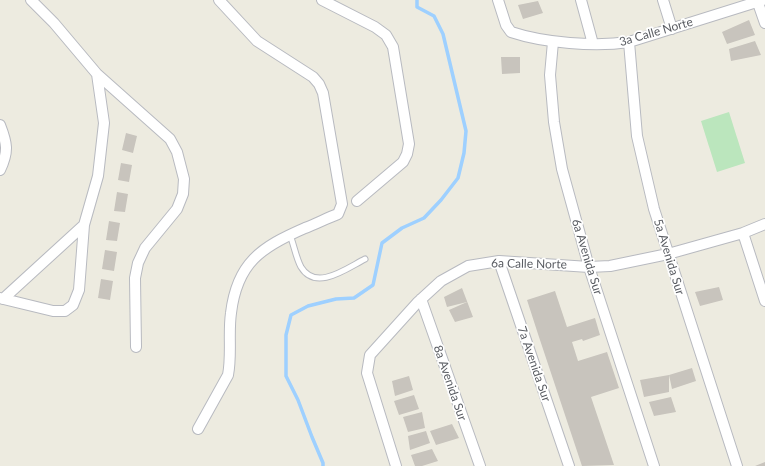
<!DOCTYPE html>
<style>
body{margin:0}
canvas{display:block;background:#edebe0}
</style>
<canvas width="765" height="466"></canvas>
<script>
const g = document.querySelector('canvas').getContext('2d');
g.lineJoin = 'round';
function fill(path, color) {
  g.fillStyle = color;
  g.fill(path, 'evenodd');
}
function trace(path, color, width, dash) {
  g.strokeStyle = color;
  g.lineWidth = width;
  g.lineCap = dash ? 'butt' : 'round';
  g.setLineDash(dash || []);
  g.stroke(path);
}
function write(font, color, halo, rows, align = 'center') {
  g.font = font + ' Lato,sans-serif';
  g.lineWidth = 3.5;
  g.setLineDash([]);
  g.textBaseline = 'middle';
  g.strokeStyle = halo;
  g.fillStyle = color;
  for (const [text, x, y, turn = 0] of rows) {
    g.save();
    g.translate(x, y);
    g.rotate((+turn || 0) * Math.PI / 180);
    g.textAlign = isNaN(turn) ? turn : align;
    if (halo) g.strokeText(text, 0, 0);
    g.fillText(text, 0, 0);
    g.restore();
  }
}
fill(new Path2D(`
 M729,112L745,163L717,172L701,121Z`), '#bbe6bd');
trace(new Path2D(`
 M323,466V463L312,437L298,400L286,376V335L291,315L308,306L336,299L354,298L373,285L382,243L402,228L424,218L441,200L458,178L464,153L466,131L443,34L434,16L417,7V0`), '#9ed0ff', 3.5);
fill(new Path2D(`
 M538,1L543,13L523,19L518,5Z
 M749,20L755,35L727,44L722,32Z
 M755,41L761,55L731,61L729,49Z
 M501,57H520V73L502,74Z
 M126,133L137,136L133,153L122,150Z
 M121,163L132,165L129,182L118,180Z
 M117,192L128,194L125,212L114,211Z
 M109,221L120,223L117,241L106,240Z
 M105,250L117,252L114,271L102,269Z
 M101,279L113,281L110,300L98,298Z
 M719,287L723,300L700,306L695,292Z
 M462,288L473,317L455,322L449,310L467,302L447,307L444,297Z
 M555,291L567,327L595,318L600,335L583,341L582,339L572,342L578,361L607,352L619,388L591,397L614,465L582,466L538,334L527,300Z
 M692,368L696,381L672,389L669,375Z
 M669,375V392L644,397L640,380Z
 M409,376L413,390L395,396L392,381Z
 M414,395L419,409L399,415L394,401Z
 M671,397L676,412L654,416L649,402Z
 M422,412L425,428L408,432L403,417Z
 M452,424L459,438L436,445L430,431Z
 M426,431L430,443L410,450L408,436Z
 M432,449L438,461L422,466H415L411,455Z
 M765,462V466H755Z`), '#c8c4bd');
const lane = new Path2D(`
 M290,235C294,245 296,258 301,267C316,292 347,268 365,259`);
const street = new Path2D(`
 M322,0L375,27L386,35L393,47L409,144L407,154L403,162L357,201
 M498,0L506,25L511,32C544,43 595,47 629,42L763,0
 M581,0L593,44
 M663,0L672,29
 M757,0L765,23
 M553,42L550,75L554,122L562,169L589,267L654,466
 M629,42L637,136L654,209L737,466
 M97,74L170,139L177,152L184,179L183,194L177,209L145,248L138,263L135,278L136,347
 M0,125C7,143 9,151 0,170
 M743,233L765,301
 M499,261L569,466
 M0,298L53,311H65L73,305L79,290L84,225L98,176L104,123L97,74L54,23L31,0
 M3,299L84,225
 M421,299L480,466
 M198,429L228,375C232,354 228,334 231,313C237,263 261,247 305,228C316,224 327,218 338,214L342,204L323,93L319,84L313,77L257,41L219,0
 M396,466L367,373L370,355L417,303L441,281L468,266L499,261L589,267L610,266L668,254L743,233L765,224`);
trace(lane, '#b8bac0', 7);
trace(street, '#b8bac0', 12);
trace(lane, '#fff', 5);
trace(street, '#fff', 10);
write('12px', '#595c62', '#fff', [
 ["3a Calle Norte",656,32,-16],
 ["6a Avenida Sur",587,257,73],
 ["5a Avenida Sur",669,257,73],
 ["6a Calle Norte",529,264,1],
 ["7a Avenida Sur",534,364,71],
 ["8a Avenida Sur",450,383,71]
]);
</script>
